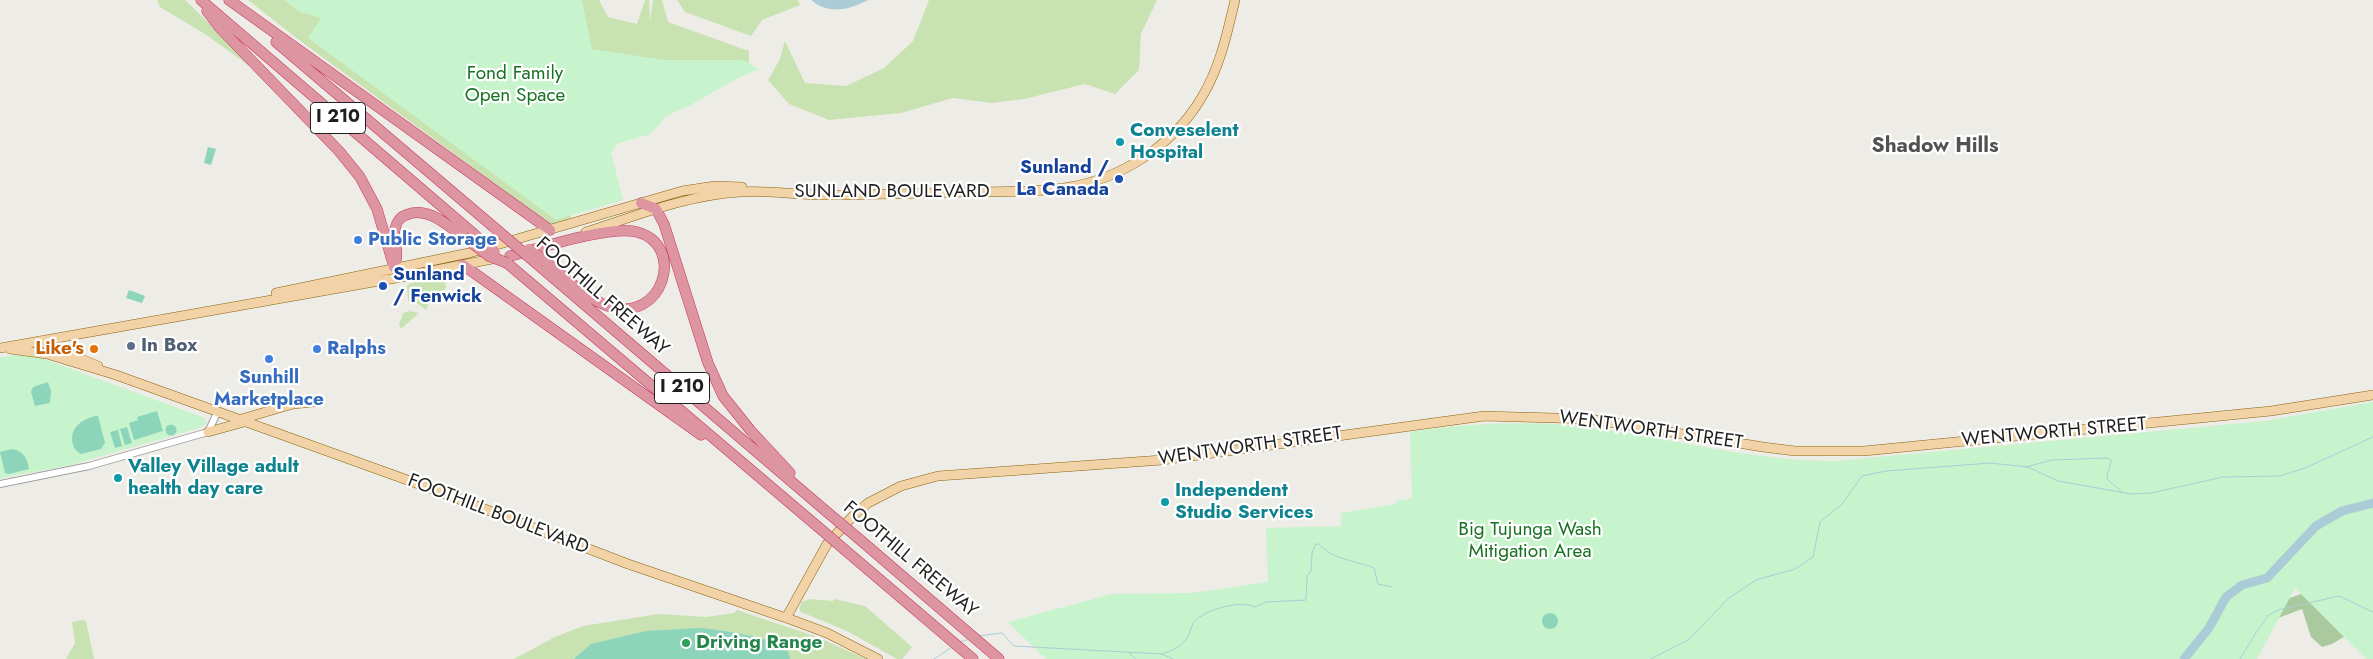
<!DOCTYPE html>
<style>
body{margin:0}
canvas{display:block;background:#eeece6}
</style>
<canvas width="2373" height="659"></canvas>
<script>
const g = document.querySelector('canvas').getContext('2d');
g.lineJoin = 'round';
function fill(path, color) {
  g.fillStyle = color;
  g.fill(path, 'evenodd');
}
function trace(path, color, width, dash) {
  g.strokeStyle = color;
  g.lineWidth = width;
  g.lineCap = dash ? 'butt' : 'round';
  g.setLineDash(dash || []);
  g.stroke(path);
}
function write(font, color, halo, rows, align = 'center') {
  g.font = font + ' Jost,sans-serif';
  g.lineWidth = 4.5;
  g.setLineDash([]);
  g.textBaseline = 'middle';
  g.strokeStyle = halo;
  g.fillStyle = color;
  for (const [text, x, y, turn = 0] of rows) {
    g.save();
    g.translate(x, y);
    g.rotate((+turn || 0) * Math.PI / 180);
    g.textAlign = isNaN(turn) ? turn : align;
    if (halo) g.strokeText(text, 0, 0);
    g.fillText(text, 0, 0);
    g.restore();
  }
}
fill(new Path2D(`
 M157,0H185L266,78L205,34L160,7Z
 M248,0H599L608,17L637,24L645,0H649L650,21L653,0H662L668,22L749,51V62L607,140L569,201L571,218L551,225L299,40Z
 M677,0H798L800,5L762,20L751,36L685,12Z
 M929,0H1157L1141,34L1139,70L1115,94L1085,84L1024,99L991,103L953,98L901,113L829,120L789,104L768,80L780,59L785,41L805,83L846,86L884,68L913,41Z
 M444,276L446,288L428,305L426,310L420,305L408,301L407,286L410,283Z
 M410,311L419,313L401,329L399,325L403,313Z
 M810,599L833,601L834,599L865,606L912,647L902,659H897L847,631L801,612L799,608L802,602Z
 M737,610L817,637L866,659H514L555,637L583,626L659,614L706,617L734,613Z
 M82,620L86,621L94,659H66L75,643L72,622Z`), '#c8e3b1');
fill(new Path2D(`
 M2304,593L2352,632L2332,644L2322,647L2311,637L2302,609L2270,621L2284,600Z`), '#aac99f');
fill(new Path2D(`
 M284,0H582L592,49L664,60H743L759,69L736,79L687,107L666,116L651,134L619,143L611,152L623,200L556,220L308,38L321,18L300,12Z
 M16,355L41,358L205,418L206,424L199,428L67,466L0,478V357Z
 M2373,402V659H2366L2295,588L2257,659H1046L1008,622L1112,594L1191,593L1268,582L1266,528L1341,526V513L1396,504V501L1412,498L1410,432C1471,423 1534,420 1595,428C1675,439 1754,461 1835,461L2265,421Z`), '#c7f4cc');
fill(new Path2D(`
 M208,147L216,149L211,165L204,163Z
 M129,290L145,296L142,303L126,298Z
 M48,382L51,391L50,403L35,406L31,392L33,387Z
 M157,411L163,431L134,440L129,423L138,420L137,417Z
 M95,416H98L105,443L101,449L81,454C71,449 69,434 77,426C82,420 89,418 95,416Z
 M165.5 430a5.5 5.5 0 1 1 11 0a5.5 5.5 0 1 1-11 0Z
 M127,427L132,443L125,445L120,429Z
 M118,430L122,446L115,448L110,432Z
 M12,449C24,451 27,458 29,469L9,474L5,473L0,452Z
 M1542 621a8 8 0 1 1 16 0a8 8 0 1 1-16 0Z
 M698,628C715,629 771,637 781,647H787L790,659H574L591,644L646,631Z`), '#8cd5bb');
fill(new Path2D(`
 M811,0H868C849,10 829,15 811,0Z`), '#abccd7');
trace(new Path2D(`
 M2026,467L2052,460L2107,458L2111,460C2111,468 2107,471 2107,479L2121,491
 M978,636L1002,633L1014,646L1162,654L1173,659
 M959,642L970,639
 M1129,653L1136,659
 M1162,654C1173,650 1184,646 1189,634C1191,630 1192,623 1196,620C1208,609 1240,600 1255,607L1266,602L1306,600L1307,576L1311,571L1312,553L1316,544H1319C1333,560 1354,560 1374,568L1378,584L1392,587
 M934,659L952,647
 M1651,659L1688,640L1729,598L1756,580L1795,569L1813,557L1820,522L1842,504L1862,476L1886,471L1990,463L2028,467L2058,481L2131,494L2151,493L2223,477L2280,476L2305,468L2373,437
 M2240,659L2259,628L2269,615L2278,610L2339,596L2373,612`), '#abccd7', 1);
trace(new Path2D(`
 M2184,659L2209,628L2226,597L2242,585L2267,578L2316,526L2342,511L2373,503`), '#abccd7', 9);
const minor = new Path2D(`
 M0,484L89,466L208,432L217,413`);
const major = new Path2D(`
 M586,232C636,216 687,195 740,192C768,190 796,195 824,195C871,195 918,193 965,192C997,191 1031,193 1064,188C1120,180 1173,146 1202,97C1220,67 1227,34 1235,0
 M276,293L469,253L682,191L715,186L742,187
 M39,341L98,366
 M0,348L396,278L497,258
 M10,349L47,354L116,375L435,490L628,564L795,621L827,633L878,659
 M238,420L293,404L313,402
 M208,432L244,422
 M786,618L827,544L853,516L868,503L901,486L938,476L1162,460L1484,416L1590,419L1763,447L1795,451H1864L2271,411L2373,395`);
const highway = new Path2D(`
 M201,0L475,235
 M229,0L550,230
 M207,11L220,28L339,151L360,177L377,209L394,267
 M276,42L496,229
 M641,203L656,209L664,224L708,363L723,396L751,431L790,473
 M510,256C540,248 610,225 637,232C687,245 663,325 608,306C585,298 565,277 546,262
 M396,260C399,250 392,239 395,229C396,223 400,217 406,215C427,205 448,226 464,237
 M507,263L817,526
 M537,264L827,512
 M463,265L701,435
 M858,538L999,659
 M845,550L973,659`);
trace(minor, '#a0a0a0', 8);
trace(major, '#896410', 10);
trace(highway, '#c83765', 11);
trace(minor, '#fff', 6);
trace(major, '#f2d3a7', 9);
trace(highway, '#dd96a1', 10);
const highwayBridge = new Path2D(`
 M496,229L537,264
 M475,235L495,253
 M464,237L489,256L507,263
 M529,249L546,262
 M827,512L858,538
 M817,526L845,550`);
trace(highwayBridge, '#c83765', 11, []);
trace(highwayBridge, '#dd96a1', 10);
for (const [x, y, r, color] of [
 [1120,142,5,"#0f9aa8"],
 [1119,179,5,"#1a4fb4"],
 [358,240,5,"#3f7fe0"],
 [383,286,5,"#1a4fb4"],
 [131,346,5,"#5c6f8a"],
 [94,349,5,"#e8710a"],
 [317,349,5,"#3f7fe0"],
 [269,359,5,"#3f7fe0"],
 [118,478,5,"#0f9aa8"],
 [1165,502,5,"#0f9aa8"],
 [686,643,5,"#2e9e5b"]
]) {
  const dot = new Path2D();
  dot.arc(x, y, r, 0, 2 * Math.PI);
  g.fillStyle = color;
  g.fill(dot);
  trace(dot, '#fff', 2);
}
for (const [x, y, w] of [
 [338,118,55],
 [682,388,55]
]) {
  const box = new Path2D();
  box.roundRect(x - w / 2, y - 15.5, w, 31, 4);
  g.fillStyle = '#fff';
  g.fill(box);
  trace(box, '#1f1f1f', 1);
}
write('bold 18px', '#1f1f1f', null, [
 ["I 210",338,118],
 ["I 210",682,388]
]);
write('19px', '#177221', '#fff', [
 ["Fond Family",515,74],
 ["Open Space",515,96],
 ["Big Tujunga Wash",1530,530],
 ["Mitigation Area",1530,552]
]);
write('bold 19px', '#0d838f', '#fff', [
 ["Conveselent",1130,131],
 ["Hospital",1130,153],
 ["Valley Village adult",128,467],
 ["health day care",128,489],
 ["Independent",1175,491],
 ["Studio Services",1175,513]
], 'left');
write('bold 19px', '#164399', '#fff', [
 ["Sunland /",1109,168],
 ["La Canada",1109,190],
 ["Sunland",393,275,"left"],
 ["/ Fenwick",393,297,"left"]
], 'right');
write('19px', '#1f1f1f', '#fff', [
 ["SUNLAND BOULEVARD",892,192],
 ["FOOTHILL FREEWAY",602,297,41],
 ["WENTWORTH STREET",1651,431,8],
 ["WENTWORTH STREET",2054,433,-5],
 ["WENTWORTH STREET",1250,447,-8],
 ["FOOTHILL BOULEVARD",498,515,21],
 ["FOOTHILL FREEWAY",910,560,40]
]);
write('bold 19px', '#366cbe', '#fff', [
 ["Public Storage",368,240],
 ["Ralphs",327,349],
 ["Sunhill",269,378,"center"],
 ["Marketplace",269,400,"center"]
], 'left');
write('bold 19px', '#4e5e75', '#fff', [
 ["In Box",141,346]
], 'left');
write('bold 19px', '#c56008', '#fff', [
 ["Like's",84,349]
], 'right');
write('bold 19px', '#27864d', '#fff', [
 ["Driving Range",696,643]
], 'left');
write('bold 21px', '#525252', '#fff', [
 ["Shadow Hills",1935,147]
]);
</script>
